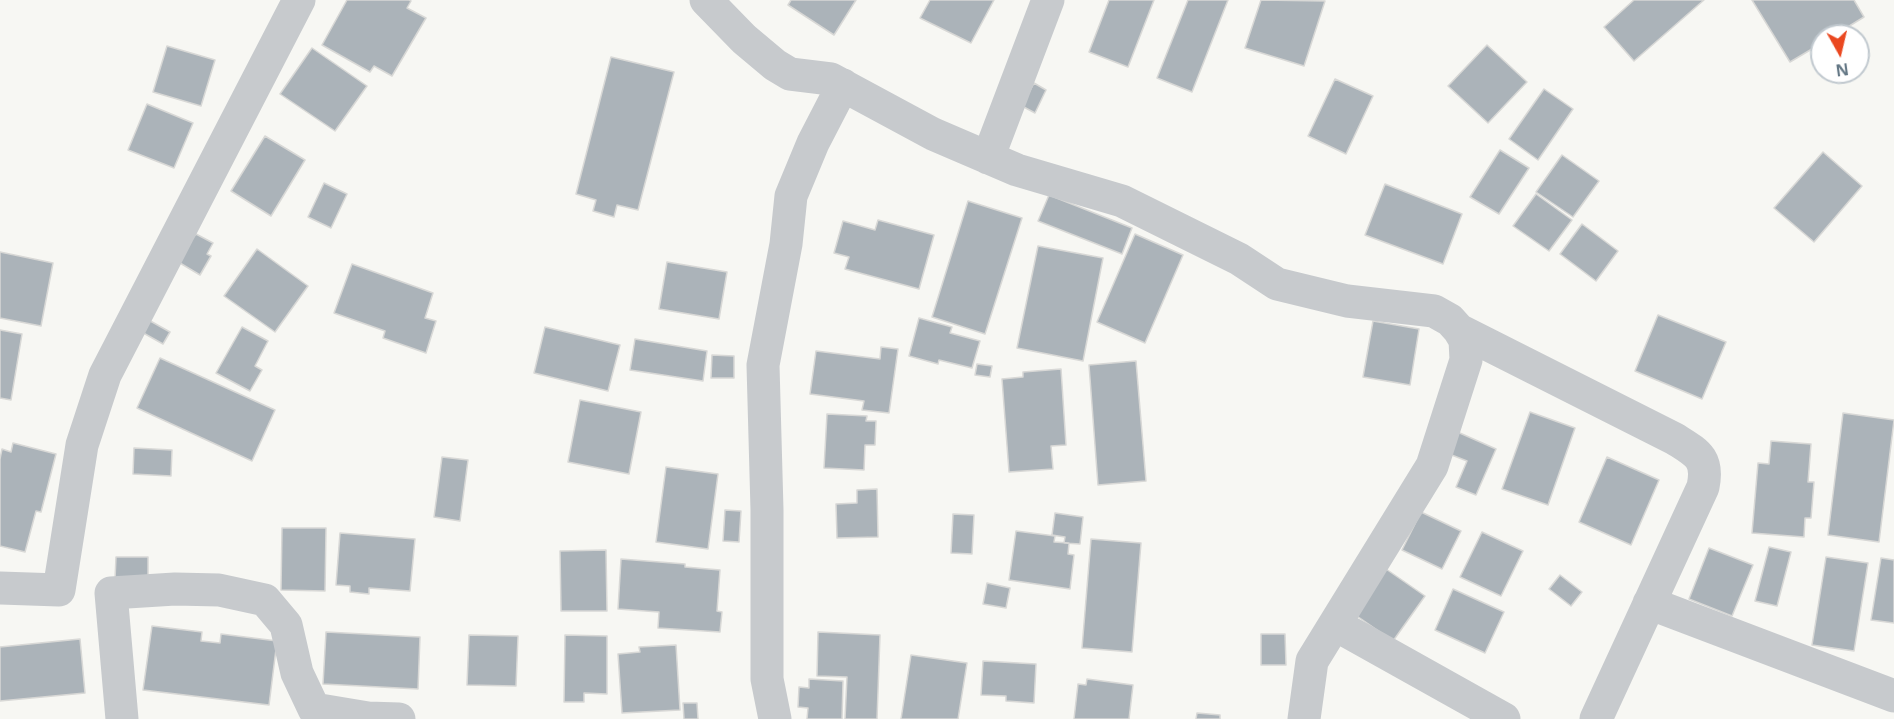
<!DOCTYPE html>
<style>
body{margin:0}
#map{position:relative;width:1894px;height:719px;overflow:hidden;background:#f7f7f3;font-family:"Open Sans",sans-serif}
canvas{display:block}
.north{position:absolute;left:1810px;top:24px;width:60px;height:60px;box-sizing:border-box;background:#fff;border:2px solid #c1c9cf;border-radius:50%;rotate:172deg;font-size:16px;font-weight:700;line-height:24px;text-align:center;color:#657886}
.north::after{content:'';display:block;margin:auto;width:21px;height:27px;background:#ea4820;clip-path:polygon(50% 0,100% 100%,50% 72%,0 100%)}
</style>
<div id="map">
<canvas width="1894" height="719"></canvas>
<div class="north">N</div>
</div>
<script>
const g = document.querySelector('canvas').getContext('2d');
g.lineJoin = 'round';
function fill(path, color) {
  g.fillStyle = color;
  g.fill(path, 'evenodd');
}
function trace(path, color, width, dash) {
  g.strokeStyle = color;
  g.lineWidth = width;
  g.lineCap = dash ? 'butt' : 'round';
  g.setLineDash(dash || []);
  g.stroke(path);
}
const building = new Path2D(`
 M347,0H409L411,1L407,8L426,18L392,76L374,66L370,72L322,45Z
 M791,0H856L834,35L788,5Z
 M930,0H994L971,43L920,18Z
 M1109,0H1154L1128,67L1089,52Z
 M1188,0H1228L1192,92L1157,78Z
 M1261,0L1325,1L1304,66L1245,48Z
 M1634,0H1704L1634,61L1604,27Z
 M1752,0H1854L1864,17L1833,36H1822V43L1790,62Z
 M1487,45L1527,82L1488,123L1448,86Z
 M167,46L215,60L201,106L153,92Z
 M312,48L367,86L335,131L280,94Z
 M611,57L674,72L638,210L617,205L614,217L593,211L596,200L576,194Z
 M1335,79L1373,96L1346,154L1308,136Z
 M1034,83L1046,90L1035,113L1022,106Z
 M1544,89L1573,109L1538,160L1509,139Z
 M147,104L193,123L174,168L128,150Z
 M265,136L305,160L271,216L231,191Z
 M1500,150L1529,168L1499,214L1470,197Z
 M1823,152L1862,186L1814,242L1774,208Z
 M1562,155L1599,181L1573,217L1536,192Z
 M324,183L347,194L331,228L308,217Z
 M1385,184L1462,214L1443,264L1365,235Z
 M1536,194L1572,220L1549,251L1513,226Z
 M1049,195L1132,228L1122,254L1038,221Z
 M968,201L1022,218L985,334L932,317Z
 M878,220L934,235L919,289L845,269L849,257L834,253L843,221L875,230Z
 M1582,224L1618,251L1596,281L1560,254Z
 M196,234L213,243L207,254L211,256L200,275L175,260Z
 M1135,234L1183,255L1145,343L1097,322Z
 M1038,246L1103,258L1083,361L1017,348Z
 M257,249L308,286L275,332L224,296Z
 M0,252L53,263L41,326L0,318Z
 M667,262L727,272L719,319L659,309Z
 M352,264L433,293L425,318L436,321L426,353L383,338L385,331L334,313Z
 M1658,315L1726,342L1702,399L1635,371Z
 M145,318L170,332L163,344L138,330Z
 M919,318L952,327L950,333L980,341L972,368L939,360L938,364L909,356Z
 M1373,321L1419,329L1410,385L1363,377Z
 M242,327L268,341L255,366L262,370L250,391L216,373Z
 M545,327L620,345L608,391L534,373Z
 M0,330L22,334L11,400L0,398Z
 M635,339L707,351L703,381L630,370Z
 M881,347L898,349L889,413L862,410L864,401L810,394L816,351L880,359Z
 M712,355L734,356V378H711Z
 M160,358L275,410L252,461L137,408Z
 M1136,361L1146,481L1098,485L1089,365Z
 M977,364L992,366L990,377L975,375Z
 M1061,369L1066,445L1051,446L1053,469L1009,472L1002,379L1023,377V372Z
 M580,400L641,412L629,474L568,462Z
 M1530,412L1575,428L1548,505L1502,489Z
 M1843,413L1894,420L1879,542L1828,535Z
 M827,414L867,416L866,421H876L875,445H865L864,470L824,468Z
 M1453,430L1496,449L1476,495L1456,487L1467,461L1444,452Z
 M1771,441L1811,444L1808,482H1814L1811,518H1805L1804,537L1752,533L1758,463L1769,464Z
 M13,443L56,454L41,512L36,511L25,552L0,546V459L2,449L11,452Z
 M134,448L172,450L171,476L133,474Z
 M442,457L468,460L460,521L434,517Z
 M1607,457L1659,480L1631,545L1579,522Z
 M666,467L718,474L708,549L656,542Z
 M877,489L878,537L837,538L836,504L857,503V490Z
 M725,510L741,511L739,542L723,541Z
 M1421,512L1461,531L1442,569L1402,550Z
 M1055,513L1083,517L1080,544L1064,543L1065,537L1052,535Z
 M953,514L974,515L972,554L951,553Z
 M282,528H326L325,591L281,590Z
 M1016,531L1055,536L1054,542L1069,543L1068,554L1074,555L1070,589L1009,580Z
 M1482,532L1523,551L1501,596L1460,577Z
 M340,533L415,539L410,591L369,588V594L350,592V586L336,585Z
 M1091,539L1141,543L1132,652L1082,648Z
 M1769,547L1791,552L1777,606L1755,601Z
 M1709,548L1753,565L1732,616L1689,599Z
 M606,550L607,611H561L560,551Z
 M116,557H148V578L115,579Z
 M1826,557L1868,563L1854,651L1812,645Z
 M1881,558L1894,560V623L1871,620Z
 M621,559L685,564V567L720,570L717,611L722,612L720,632L658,628L659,612L618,609Z
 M1386,569L1425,596L1393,641L1354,614Z
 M1560,575L1582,592L1571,606L1549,589Z
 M987,583L1010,588L1006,608L983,604Z
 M1453,589L1504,612L1485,653L1435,630Z
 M152,626L202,632L201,641L220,643L221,634L277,641L269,705L143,690Z
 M326,632L420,637L418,689L323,684Z
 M818,632L880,635L877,719H845L847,677L817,676Z
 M1261,634H1285L1286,665H1261Z
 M469,635L518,636L516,686L467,685Z
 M565,635L607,636V694L584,693V702H564Z
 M80,639L85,693L0,701V647Z
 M676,645L680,710L622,713L618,654L640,652L639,647Z
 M911,655L967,663L958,719H901Z
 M983,661L1036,664L1034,703L1006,701V696L981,695Z
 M809,679L843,681L842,719H807L808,708L798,707L799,687L809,688Z
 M1087,679L1133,685L1129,719H1074L1078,684L1086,685Z
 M683,703H697L698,719H684Z
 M1197,713L1220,715V719H1196Z`);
fill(building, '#abb3b9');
trace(building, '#d8d8d6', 1.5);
trace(new Path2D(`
 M706,0L744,39L775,65L790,74L831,79L933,134L1017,170L1122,201L1239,259L1277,284L1347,301L1434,311L1450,320L1459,330L1465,340L1466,360L1432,466L1312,661L1304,719
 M988,158L1048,0
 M1459,330L1675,439C1697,453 1709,458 1703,487L1596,719
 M0,588L59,590L82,445L105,375L299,0
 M1649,603L1894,696
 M1336,625L1504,719
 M122,719L111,593L175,589L219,590L265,600L286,625L297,673L314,709L368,718L399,719
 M775,719L767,679V510L763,365L786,244L791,196L813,143L843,85`), '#c7cacd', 33);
</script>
